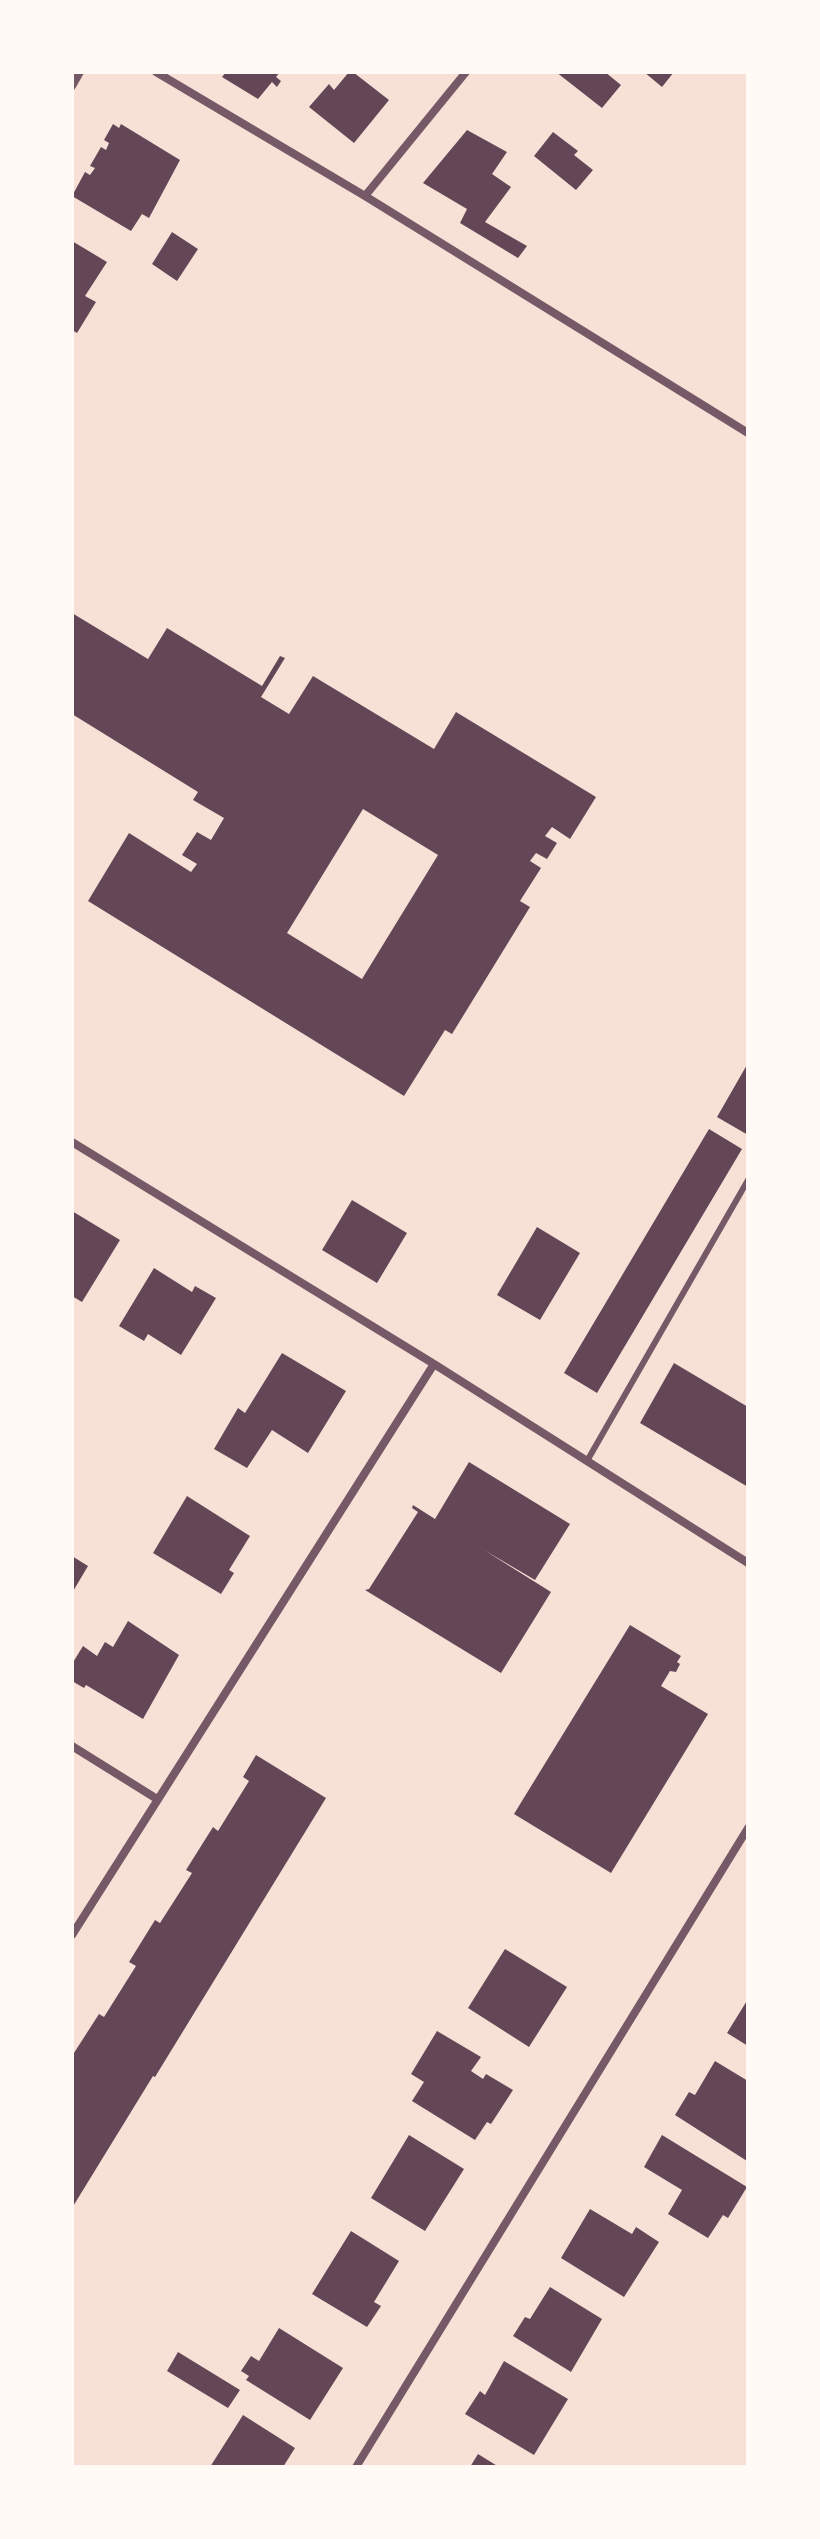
<!DOCTYPE html>
<style>
body{margin:0}
#map{position:relative;width:820px;height:2539px;overflow:hidden;background:#f7e1d7;font-family:"Exo 2",sans-serif}
canvas{display:block}
.frame{position:absolute;inset:0;border:74px solid #fffaf5;pointer-events:none}
</style>
<div id="map">
<canvas width="820" height="2539"></canvas>
<div class="frame"></div>
</div>
<script>
const g = document.querySelector('canvas').getContext('2d');
g.lineJoin = 'round';
function fill(path, color) {
  g.fillStyle = color;
  g.fill(path, 'evenodd');
}
function trace(path, color, width, dash) {
  g.strokeStyle = color;
  g.lineWidth = width;
  g.lineCap = dash ? 'butt' : 'round';
  g.setLineDash(dash || []);
  g.stroke(path);
}
fill(new Path2D(`
 M226,72H280L276,77L281,81L277,87L272,82L258,99L222,77Z
 M349,72H353L389,100L354,143L309,107L329,84L334,90Z
 M556,72H605L621,85L602,108Z
 M644,72H674L662,87Z
 M113,124L119,128L121,124L180,160L149,218L142,214L131,231L72,196L85,172L90,175L95,168L90,166L101,147L106,150L109,143L104,140Z
 M467,130L507,152L492,174L511,187L485,222L527,246L518,258L460,223L467,209L423,183Z
 M553,132L578,151L574,155L593,170L576,190L534,156Z
 M172,232L198,249L177,281L152,264Z
 M72,241L107,262L85,296L96,302L77,333L72,330Z
 M72,613L148,659L167,628L262,686L280,656L285,658L261,697L289,714L313,676L434,749L456,712L596,797L570,839L552,827L545,836L557,843L547,859L536,853L530,861L541,868L520,901L530,907L452,1034L445,1030L404,1096L88,901L129,833L191,872L197,864L182,855L197,832L211,840L224,818L193,800L198,792L72,714ZM363,809L438,855L362,979L287,933Z
 M748,1063V1135L717,1117Z
 M709,1129L742,1149L597,1393L564,1373Z
 M352,1200L407,1233L377,1283L322,1250Z
 M72,1211L120,1240L82,1302L72,1296Z
 M537,1227L580,1253L540,1320L497,1295Z
 M154,1268L192,1292L195,1286L216,1298L181,1355L148,1334L144,1341L119,1326Z
 M282,1353L346,1391L308,1453L272,1430L247,1468L214,1449L238,1408L245,1413Z
 M674,1363L748,1407V1487L640,1423Z
 M469,1462L570,1524L535,1580L484,1550L551,1592L501,1673L365,1590L369,1589L418,1512L412,1508L413,1505L435,1519Z
 M187,1496L250,1536L229,1570L234,1573L221,1594L153,1553Z
 M72,1556L88,1566L72,1593Z
 M128,1621L179,1655L143,1719L86,1685L84,1688L72,1681V1664L83,1646L97,1656L105,1642L113,1647Z
 M630,1625L681,1656L677,1662L680,1664L676,1672L670,1671L661,1686L708,1714L611,1873L514,1814Z
 M256,1755L326,1798L155,2077L153,2076L72,2208V2056L99,2014L104,2017L136,1966L129,1962L155,1920L160,1923L192,1873L186,1870L213,1827L218,1831L249,1781L243,1777Z
 M505,1949L567,1987L529,2047L468,2008Z
 M748,1999V2046L727,2033Z
 M437,2031L481,2057L471,2071L483,2079L486,2074L513,2090L491,2124L487,2122L475,2140L412,2101L424,2082L411,2074Z
 M715,2061L748,2081L747,2161L675,2115L689,2092L695,2095Z
 M409,2135L464,2169L425,2231L371,2198Z
 M662,2135L747,2187L728,2218L723,2215L708,2238L668,2214L682,2190L644,2167Z
 M590,2209L632,2234L636,2227L659,2242L624,2297L561,2258Z
 M351,2231L399,2261L374,2302L381,2306L367,2327L312,2294Z
 M550,2287L602,2319L571,2372L513,2336L525,2317L530,2319Z
 M279,2328L343,2368L310,2420L246,2380L249,2376L241,2371L251,2356L259,2361Z
 M178,2352L240,2390L228,2408L167,2371Z
 M504,2361L568,2399L534,2455L465,2414L480,2391L485,2395Z
 M243,2415L295,2448L283,2467H210Z
 M478,2454L499,2467H470Z`), '#644757');
trace(new Path2D(`
 M587,1461L748,1180`), '#755966', 6);
trace(new Path2D(`
 M156,72L365,196L748,433
 M72,86L80,72
 M365,196L466,72
 M72,1142L434,1364L748,1563
 M72,1746L157,1799
 M72,1935L434,1364
 M356,2467L748,1828`), '#755966', 8);
</script>
